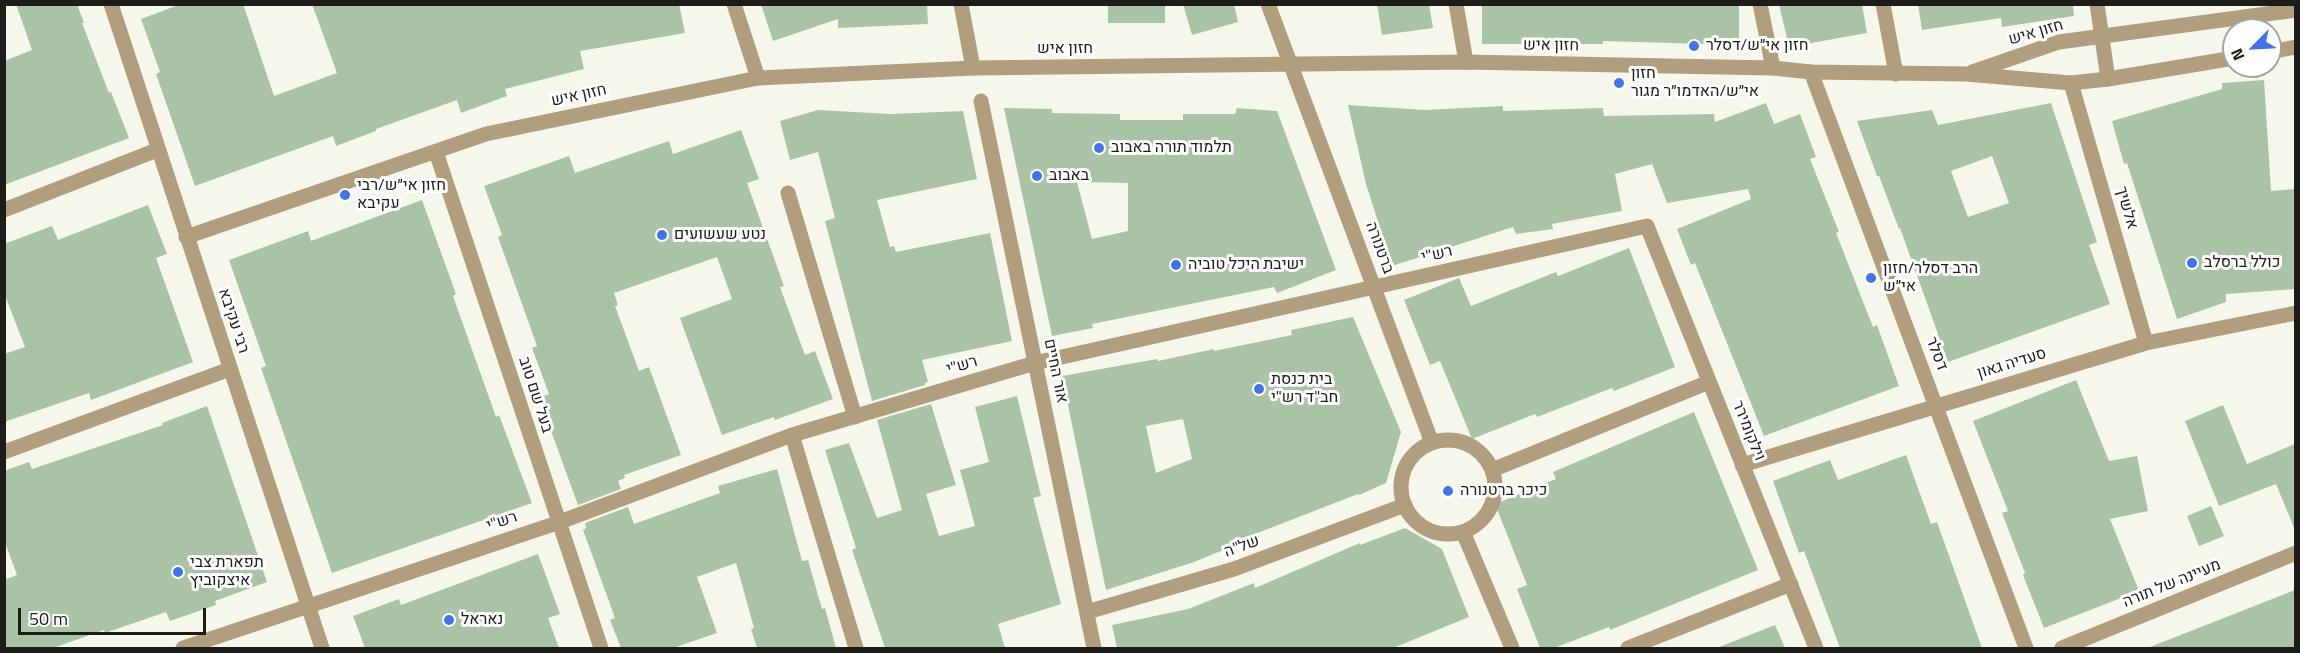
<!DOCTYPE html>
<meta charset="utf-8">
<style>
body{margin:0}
#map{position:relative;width:2300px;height:653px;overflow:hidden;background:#f6f7ec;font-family:"Titillium Web",sans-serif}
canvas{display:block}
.frame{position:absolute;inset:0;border:6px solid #1c1c18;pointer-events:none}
.north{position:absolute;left:2222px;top:18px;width:60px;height:60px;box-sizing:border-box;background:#fff;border:2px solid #a4a4a3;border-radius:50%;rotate:246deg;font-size:16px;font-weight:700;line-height:24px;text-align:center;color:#1c1c18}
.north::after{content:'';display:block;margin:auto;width:21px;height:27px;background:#4274e5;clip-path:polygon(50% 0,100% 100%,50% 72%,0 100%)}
.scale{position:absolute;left:18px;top:608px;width:188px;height:27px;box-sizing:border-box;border:3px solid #1c1c18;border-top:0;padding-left:8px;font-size:18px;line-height:21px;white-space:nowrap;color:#1c1c18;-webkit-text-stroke:4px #fff;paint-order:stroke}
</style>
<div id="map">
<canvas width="2300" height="653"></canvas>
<div class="frame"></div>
<div class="north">N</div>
<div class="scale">50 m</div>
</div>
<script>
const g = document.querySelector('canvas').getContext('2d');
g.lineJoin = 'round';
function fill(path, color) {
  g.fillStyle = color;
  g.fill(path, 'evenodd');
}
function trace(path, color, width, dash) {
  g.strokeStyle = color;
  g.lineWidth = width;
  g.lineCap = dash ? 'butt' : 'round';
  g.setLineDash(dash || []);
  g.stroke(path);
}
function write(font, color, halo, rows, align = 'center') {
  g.font = font + ' "Titillium Web",Heebo,sans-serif';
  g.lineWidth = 6;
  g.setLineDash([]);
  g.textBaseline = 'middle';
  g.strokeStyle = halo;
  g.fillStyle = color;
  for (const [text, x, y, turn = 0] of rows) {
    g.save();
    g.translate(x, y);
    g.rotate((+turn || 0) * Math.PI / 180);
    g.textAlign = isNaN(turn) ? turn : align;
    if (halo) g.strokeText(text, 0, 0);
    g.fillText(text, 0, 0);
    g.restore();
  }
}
fill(new Path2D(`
 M16,4H77L84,23H82L109,93L111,92L129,138L4,185V61L32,50Z
 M181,4H243L274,96L337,73L312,4H679L685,33L580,51L584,69L505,89L507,96L461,113L457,100L376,129V131L336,146L333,136L195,186L156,74L160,72L141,19Z
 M761,4H927L928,24L838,28V19L773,41Z
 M1108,4H1165V23H1108Z
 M1183,4H1234L1238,22L1192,35Z
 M1377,4H1429L1433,28L1382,35Z
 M1482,4H1739V45L1603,41V44H1482Z
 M1779,4H1862L1867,33L1789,47Z
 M1918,4H2073L2074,16L2002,27L2001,18L1922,30Z
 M2264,80L2271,191L2295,189V289L2226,294V302L2177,319L2127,163L2124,164L2112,121L2222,89V83Z
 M1766,103L1774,124L1800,114L1816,157L1810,159L1839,232L1836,233L1873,327L1877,325L1899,386L1764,436L1695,263L1691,265L1677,229L1751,199L1748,189L1667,203L1652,164L1615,174L1622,211L1552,224L1553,229L1516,234L1513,227L1392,266L1366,184L1348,105L1425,110L1503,106V111L1603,108L1604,116L1714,114L1715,122Z
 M2051,103L2097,242L2089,245L2110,304L1948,362L1900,228L1899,229L1879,176H1877L1857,121L1932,110L1938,125ZM1992,156L2009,203L1968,217L1951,171Z
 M1004,108L1052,109V113L1120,114V120H1183V114H1235L1237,108L1277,111L1336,270L1277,293L1274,287L1092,324L1093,328L1052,336ZM1077,182L1128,183V231L1092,239Z
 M818,110L890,114L963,111L977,179L877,200L890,247L894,246L896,252L990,233L1012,341L922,360L928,382L925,383V385L872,401L825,221L835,218L818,152L790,160L780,121Z
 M741,130L759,179L747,183L784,286L780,287L805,355L815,351L833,399L775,420L774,417L722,435L680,318L732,299L717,257L614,293L618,305L615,306L639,371L649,367L681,455L624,475L625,478L618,481L621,489L578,505L539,398L549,394L532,348L537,346L498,237L502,235L484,186L569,156L575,173L669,141L673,154Z
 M422,200L456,294L453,296L496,417L499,415L532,503L332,573L261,368L266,366L229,260L308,231L311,241Z
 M148,205L167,254L156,258L193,362L91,400L89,393L4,422V354L25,347L4,293V244L52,226L58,240Z
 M1629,248L1675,367L1614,391L1612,388L1537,417L1535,414L1472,439L1440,361L1430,365L1404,300L1459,278L1471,306L1556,272L1558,276Z
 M1353,317L1401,432L1386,483L1359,495L1358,494L1237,541L1238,544L1194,562L1106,590L1062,376L1157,359L1158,361L1214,349V351L1292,335L1291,330ZM1183,419L1192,459L1156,473L1146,426Z
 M2076,380L2109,461L2137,456L2148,511L2110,519L2139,591L2044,628L2023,575L2025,573L2002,513L2008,511L1973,421Z
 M1017,396L1041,496L1033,498L1061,604L998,624L1005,648H885L852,550L856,548L825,450L849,443L877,518L902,510L877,420L931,404L956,485L926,494L939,536L975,526L960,470L989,462L975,407Z
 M2223,405L2247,464L2295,444V530L2276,484L2219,506L2185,421Z
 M207,406L267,582L215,601L216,605L170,621L166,612L105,633L104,630L53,648H4V580L17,575L4,540V471L29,462L32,469L163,425L162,423Z
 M1694,412L1758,570L1610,630L1609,627L1554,648H1540L1517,589L1527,585L1495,504L1556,479L1553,472Z
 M1906,455L1931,524L1937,522L1982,648H1840L1804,551L1799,553L1773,481L1830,460L1838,480Z
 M777,469L802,561L808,560L822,609L825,608L836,648H757L751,629L754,628L736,563L697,577L717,633L673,648H621L610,620L615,618L583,530L586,528L585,523L628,507L634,524L720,493L718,486Z
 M2211,506L2224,536L2199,546L2187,516Z
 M1405,528L1442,549L1469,617L1393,648H1117L1112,625L1188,609L1254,583L1255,588L1360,543V545Z
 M538,554L560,614L548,618L559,648H365L353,616L399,599L401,605Z
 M2295,590V648H2150V647Z
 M1775,625L1785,648H1719V647Z`), '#aac3a6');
trace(new Path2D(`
 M734,4L758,78
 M961,4L973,68
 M1268,4L1432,443
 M1456,4L1466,62
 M1760,4L1773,68
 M1883,4L1896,74
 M2097,4L2108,79
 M1811,72L2026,648
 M2071,83L2146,343
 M981,101L1094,648
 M436,152L601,648
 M788,193L855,417
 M4,210L157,150
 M792,435L856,648
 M1401 487a47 47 0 1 1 94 0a47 47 0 1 1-94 0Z
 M4,452L230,369
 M1742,465L2146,343L2296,313
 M1492,470L1709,382
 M1463,532L1512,648
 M1087,612L1234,569L1405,505
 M183,648L557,523L792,435L1035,363L1647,226L1816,648
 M1628,648L1791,584
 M2062,648L2296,553`), '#b19e7e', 15);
trace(new Path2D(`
 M111,4L322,648
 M2270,52L2296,47
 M1972,72L2059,42L2296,10
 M186,237L486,134L758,78L973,68L1466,62L1773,68L1811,72L1966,74L2071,83L2108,79L2234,58`), '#b19e7e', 15);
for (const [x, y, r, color] of [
 [1694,46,6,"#4274e5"],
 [1619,83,6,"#4274e5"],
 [1099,148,6,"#4274e5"],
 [1037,176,6,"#4274e5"],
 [345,195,6,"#4274e5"],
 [662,235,6,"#4274e5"],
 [2192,263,6,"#4274e5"],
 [1176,265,6,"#4274e5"],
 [1871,278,6,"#4274e5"],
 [1259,389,6,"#4274e5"],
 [1448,491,6,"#4274e5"],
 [178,572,6,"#4274e5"],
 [449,620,6,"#4274e5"]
]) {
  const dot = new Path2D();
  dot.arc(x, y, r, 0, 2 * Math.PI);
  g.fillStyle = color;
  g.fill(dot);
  trace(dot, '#fff', 2);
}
write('16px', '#1c1c18', '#fff', [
 ["חזון איש",2036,33,-16],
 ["חזון איש",1551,46,1],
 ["חזון איש",1065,49],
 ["חזון איש",579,96,-12],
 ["אלשיך",2126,208,74],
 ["ברטנורה",1379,248,70],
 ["רש\"י",1437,255,-13],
 ["רבי עקיבא",233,321,72],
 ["דסלר",1936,354,69],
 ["סעדיה גאון",2012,364,-17],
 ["רש\"י",962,366,-17],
 ["אור החיים",1055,371,78],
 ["בעל שם טוב",535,395,72],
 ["וילקומירר",1748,431,68],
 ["רש\"י",502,522,-19],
 ["של\"ה",1242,547,-20],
 ["מעיינה של תורה",2172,584,-22]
]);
write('16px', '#1c1c18', '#fff', [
 ["חזון אי״ש/דסלר",1706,46],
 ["חזון",1631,74],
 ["אי״ש/האדמו״ר מגור",1631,92],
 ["תלמוד תורה באבוב",1111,148],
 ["באבוב",1049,176],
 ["חזון אי״ש/רבי",357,186],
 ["עקיבא",357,204],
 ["נטע שעשועים",674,235],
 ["כולל ברסלב",2204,263],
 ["ישיבת היכל טוביה",1188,265],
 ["הרב דסלר/חזון",1883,269],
 ["אי״ש",1883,287],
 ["בית כנסת",1271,380],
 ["חב\"ד רש\"י",1271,398],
 ["כיכר ברטנורה",1460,491],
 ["תפארת צבי",190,563],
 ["איצקוביץ",190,581],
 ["נאראל",461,620]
], 'left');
</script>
